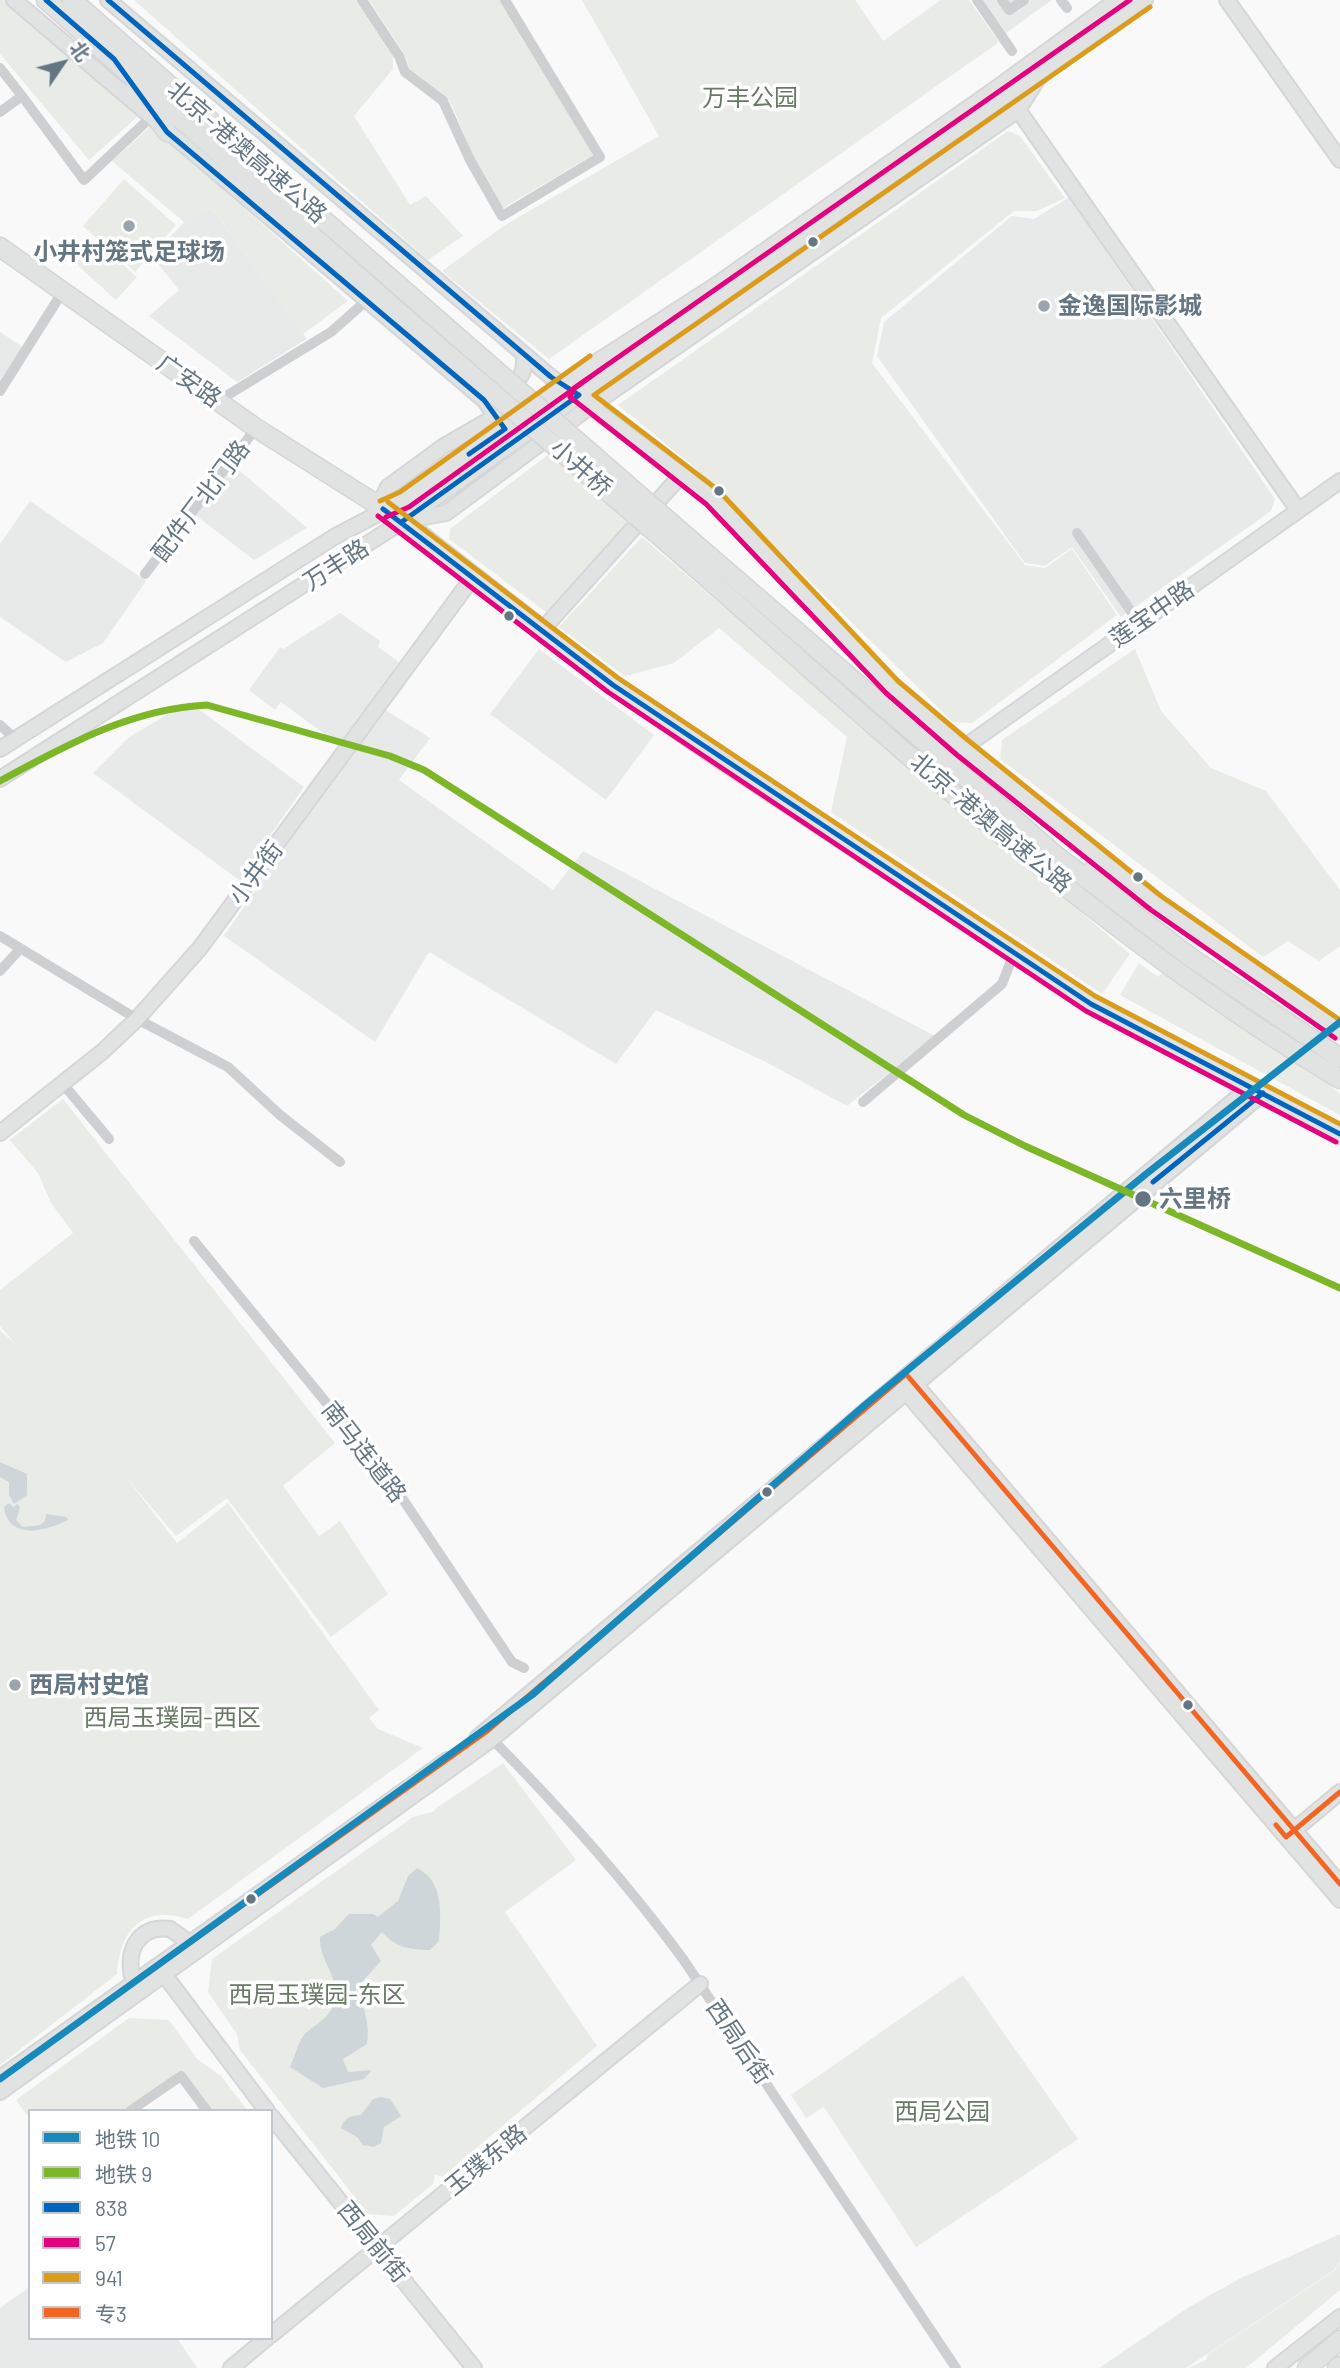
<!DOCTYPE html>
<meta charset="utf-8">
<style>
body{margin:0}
#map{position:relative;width:1340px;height:2368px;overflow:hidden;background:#f9f9f9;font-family:Barlow,"Noto Sans SC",sans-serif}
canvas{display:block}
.legend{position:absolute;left:28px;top:2109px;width:245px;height:231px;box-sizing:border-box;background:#fff;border:2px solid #c1c8cd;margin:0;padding:9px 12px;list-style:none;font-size:21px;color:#657683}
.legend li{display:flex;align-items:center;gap:14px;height:35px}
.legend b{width:35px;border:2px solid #c1c8cd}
.north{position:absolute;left:28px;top:28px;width:70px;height:70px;-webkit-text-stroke:5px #fff;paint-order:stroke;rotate:55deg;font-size:19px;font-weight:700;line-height:28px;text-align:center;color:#657683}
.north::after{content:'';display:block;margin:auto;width:24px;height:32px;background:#657683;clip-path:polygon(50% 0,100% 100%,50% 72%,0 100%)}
</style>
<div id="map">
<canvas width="1340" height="2368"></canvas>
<ul class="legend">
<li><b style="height:9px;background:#178abb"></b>地铁 10</li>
<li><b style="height:9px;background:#7db727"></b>地铁 9</li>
<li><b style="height:9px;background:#0065bd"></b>838</li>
<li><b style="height:9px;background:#e5007d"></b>57</li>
<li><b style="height:9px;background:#da9c1a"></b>941</li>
<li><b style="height:9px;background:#f26522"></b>专3</li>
</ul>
<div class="north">北</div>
</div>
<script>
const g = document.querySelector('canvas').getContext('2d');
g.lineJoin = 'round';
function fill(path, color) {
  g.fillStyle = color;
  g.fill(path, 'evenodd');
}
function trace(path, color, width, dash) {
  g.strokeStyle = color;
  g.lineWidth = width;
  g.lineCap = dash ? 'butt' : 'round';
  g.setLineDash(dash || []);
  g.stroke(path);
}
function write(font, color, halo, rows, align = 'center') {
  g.font = font + ' Barlow,"Noto Sans SC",sans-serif';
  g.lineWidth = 7;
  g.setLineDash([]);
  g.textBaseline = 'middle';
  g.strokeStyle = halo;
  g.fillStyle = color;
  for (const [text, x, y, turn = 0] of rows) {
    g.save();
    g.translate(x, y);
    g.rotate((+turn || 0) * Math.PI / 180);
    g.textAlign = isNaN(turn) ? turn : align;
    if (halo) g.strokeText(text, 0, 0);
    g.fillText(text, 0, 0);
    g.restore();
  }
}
fill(new Path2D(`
 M983,0H1052L1006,33Z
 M1069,197L1275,499L1271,511L1121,617L1072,547L1045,566L1025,563L877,356L884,322L1012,216L1034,219Z
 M211,207L307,339L237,382L149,316L179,290L152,256L184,222Z
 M0,332L23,347L0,382Z
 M233,465L307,528L254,560L194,514Z
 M30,501L146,581L103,643L66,662L0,617V544Z
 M340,613L380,641L378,647L399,662L342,747L281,702L275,710L249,690L280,647L283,649Z
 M539,649L654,735L606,800L490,714Z
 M189,702L304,787L239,880L93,773L129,737Z
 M381,707L430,738L399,780L553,890L583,851L935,1036L847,1106L768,1063L656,1010L616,1064L429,952L375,1042L224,936Z
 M1340,2234V2262L1333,2271L1186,2368H1099L1189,2307L1241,2278Z
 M30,2287V2338H177L197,2368H0V2308Z`), '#e8e9e9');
fill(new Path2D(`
 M0,0H5L137,117L89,160L0,54Z
 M134,0H357L393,55V69L354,116L410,205L426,196L463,236L428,260Z
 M369,0H500L593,155L503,208L475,160L450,101L410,69L402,50Z
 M582,0H855L883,41L941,0H969L999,42L549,359L442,271L505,225L659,136Z
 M152,125L348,301L303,334L212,208L184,222L112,161Z
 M1008,131L1020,136L1065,198L1037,211H1014L881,318L872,363L1025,565L1045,568L1072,549L1117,615L972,723L953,722L694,467L618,405Z
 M124,179L176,225L135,272L83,226Z
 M95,240L137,277L116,300L75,263Z
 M549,454L629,524L547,613L449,539L450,529Z
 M642,537L1130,954L1102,994L831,812L847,737L719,628L674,663L625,676L559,627Z
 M1135,649L1161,711L1211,768L1266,791L1340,890V946L1319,961L1288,941L1263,957L1000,759L1002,740Z
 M1139,963L1158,977L1166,969L1249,1031L1330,1085L1340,1094V1115L1120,995Z
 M63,1099L335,1443L283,1486L319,1536L340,1521L388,1594L331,1637L227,1498L176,1536L125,1476L177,1543L228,1503L379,1710L369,1718L378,1729L423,1748L188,1919C142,1905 120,1930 117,1974L0,2065V1330L16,1345L0,1326V1290L73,1233L51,1203L38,1173L10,1140Z
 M503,1763L576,1860L505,1912L597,2046L442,2177L435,2174L433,2184L394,2216L368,2214L240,2050L237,2034L208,1992L212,1959L413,1817L435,1811V1809Z
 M963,1975L1078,2139L916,2247L824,2107L806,2118L791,2095Z
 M129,2018L169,2020L197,2059L221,2076L248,2111H211L181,2071L122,2111H30V2119L16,2100Z
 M1340,2263V2290L1246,2368H1188L1206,2360L1208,2354L1334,2271Z`), '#e8ebe6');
fill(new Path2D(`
 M0,1462L27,1474V1495L14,1504L9,1495V1482L0,1477Z
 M9,1503L13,1507L18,1504L20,1508L16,1520L23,1527L40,1525L45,1521L46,1514L66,1517L68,1520C47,1531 8,1541 4,1507Z
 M417,1868C444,1881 441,1914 439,1941L430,1950C410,1950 395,1947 382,1932L371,1945L381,1961L359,1985C361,2005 371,2024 367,2044L343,2059L348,2072L372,2070L364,2079L323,2088L290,2067C295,2057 299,2038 307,2032C320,2021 335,2015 335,1994C336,1971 319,1960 320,1937L335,1929L349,1914H373L378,1917L398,1901L408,1876Z
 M381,2097L390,2099L401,2116L384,2127L381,2143L374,2147L363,2145L358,2138L341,2128C344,2118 351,2115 361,2115L373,2099Z`), '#ced6d9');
const secondary = new Path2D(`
 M14,0L484,400L505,429
 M108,0L551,377L712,497L892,687L963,748L1156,903L1340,1031
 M1227,0L1340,160
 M1014,104L1298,510
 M505,391C520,379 527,373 523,353
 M383,509V497L388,487L444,446L496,416L503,417
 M408,520L446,513L592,405L1018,110L1039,77
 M543,629L683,473
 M963,748L1340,481
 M0,749L334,537L404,500L584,370L713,287L998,87L1117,0
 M0,779L403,521L804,236L1145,0
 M0,1133L102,1052L137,1019L200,948L473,577
 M910,1378L1340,1884
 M900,1385L1340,1900
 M477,1738L1250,1087
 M1287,1836L1340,1792
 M160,1969L267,2111
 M134,1983C124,1955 136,1924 170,1929L190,1943
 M0,2078L447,1760
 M0,2092L492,1739L1263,1093
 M271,2116L474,2368
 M271,2335L700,1984
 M231,2368L267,2338
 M1275,2368L1340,2317`);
const highway = new Path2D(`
 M46,0L402,315
 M72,0L421,305
 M135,88L167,132
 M0,247L256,428L403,521L613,685L710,752L1091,1004L1340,1134
 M678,529L1058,857L1193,959L1340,1058
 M663,539C880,729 1091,930 1340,1079
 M892,687L927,735
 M1090,872L1156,903
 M1307,2368L1340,2340
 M1337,2368L1340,2366`);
trace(secondary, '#d5d6d7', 18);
trace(highway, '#d5d6d6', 21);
trace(new Path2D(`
 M362,0L399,56L405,72L443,101L470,160L502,216L600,157L505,0
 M977,0L1012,51
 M1002,0L1009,10L1024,0
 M1061,0L1067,8
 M0,68L22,96L0,112
 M22,96L84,180L150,118
 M0,391L63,291
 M218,401L331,332L366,301
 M1077,533L1139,623
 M145,574L256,428
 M0,725L15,739
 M0,936L137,1019L228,1067L280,1115L340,1162
 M0,971L20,949
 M63,1084L109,1139
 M863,1102L1002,984L1014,953
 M194,1241L392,1483L512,1662L524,1668
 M492,1739C561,1809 625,1880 683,1959L956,2368
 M130,2111L181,2076L207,2111`), '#cecfd0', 10);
trace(secondary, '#e1e2e2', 14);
trace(highway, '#e1e2e2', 18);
const highwayBridge = new Path2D(`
 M421,305L678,529
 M402,315L663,539`);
trace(highwayBridge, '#d5d6d6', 21, []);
trace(highwayBridge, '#e1e2e2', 18);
trace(new Path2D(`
 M46,0L114,59L167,132L484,400L505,429L469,454
 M108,0L551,377L579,395L403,521
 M383,509L613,685L1091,1004L1340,1134
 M1153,1182L1263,1093`), '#0065bd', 5);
trace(new Path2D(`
 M1130,0L574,388L570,397L706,504L886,693L957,755L1151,910L1335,1038
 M378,516L608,692L1086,1011L1336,1142
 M386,517L409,507L600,370`), '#e5007d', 5);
trace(new Path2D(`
 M1150,7L594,395L718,490L898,681L969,741L1161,896L1340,1020
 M380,501L400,492L590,356
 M388,502L618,678L1095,996L1340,1124`), '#da9c1a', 5);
trace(new Path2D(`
 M1276,1825L1286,1837L1340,1792
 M0,2078L486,1732L906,1374L1340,1884`), '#f26522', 5);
trace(new Path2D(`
 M0,2079L532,1695L865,1405L1146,1174L1340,1022`), '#178abb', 7);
trace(new Path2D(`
 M0,781C67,745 130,709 207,705L390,756L424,770L964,1115L1025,1146L1340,1288`), '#7db727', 7);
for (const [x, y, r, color] of [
 [129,226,7,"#99a4ac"],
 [813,242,6,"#657683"],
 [1044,306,7,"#99a4ac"],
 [719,491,6,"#657683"],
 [509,616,6,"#657683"],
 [1138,877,6,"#657683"],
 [1143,1199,9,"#657683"],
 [767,1492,6,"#657683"],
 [15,1685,7,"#99a4ac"],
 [1188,1705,6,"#657683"],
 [251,1899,6,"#657683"]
]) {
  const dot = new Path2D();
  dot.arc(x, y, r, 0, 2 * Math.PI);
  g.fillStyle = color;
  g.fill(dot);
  trace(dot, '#fff', 2.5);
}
write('24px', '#687a64', '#fff', [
 ["万丰公园",750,98],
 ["西局玉璞园-西区",172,1718],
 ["西局玉璞园-东区",317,1995],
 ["西局公园",942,2112]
]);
write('24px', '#657683', '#fff', [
 ["北京-港澳高速公路",247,152,41],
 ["广安路",189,381,35],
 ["小井桥",581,468,41],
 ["配件厂北门路",201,501,-53],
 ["万丰路",336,565,-33],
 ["莲宝中路",1152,614,-35],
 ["北京-港澳高速公路",991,823,40],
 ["小井街",256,873,-53],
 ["南马连道路",364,1452,52],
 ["西局后街",739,2042,56],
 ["玉璞东路",486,2160,-39],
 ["西局前街",373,2242,51]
]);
write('bold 24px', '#657683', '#fff', [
 ["小井村笼式足球场",129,252,"center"],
 ["金逸国际影城",1058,306],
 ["西局村史馆",29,1685]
], 'left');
write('bold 24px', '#657683', '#fff', [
 ["六里桥",1159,1199]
], 'left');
</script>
